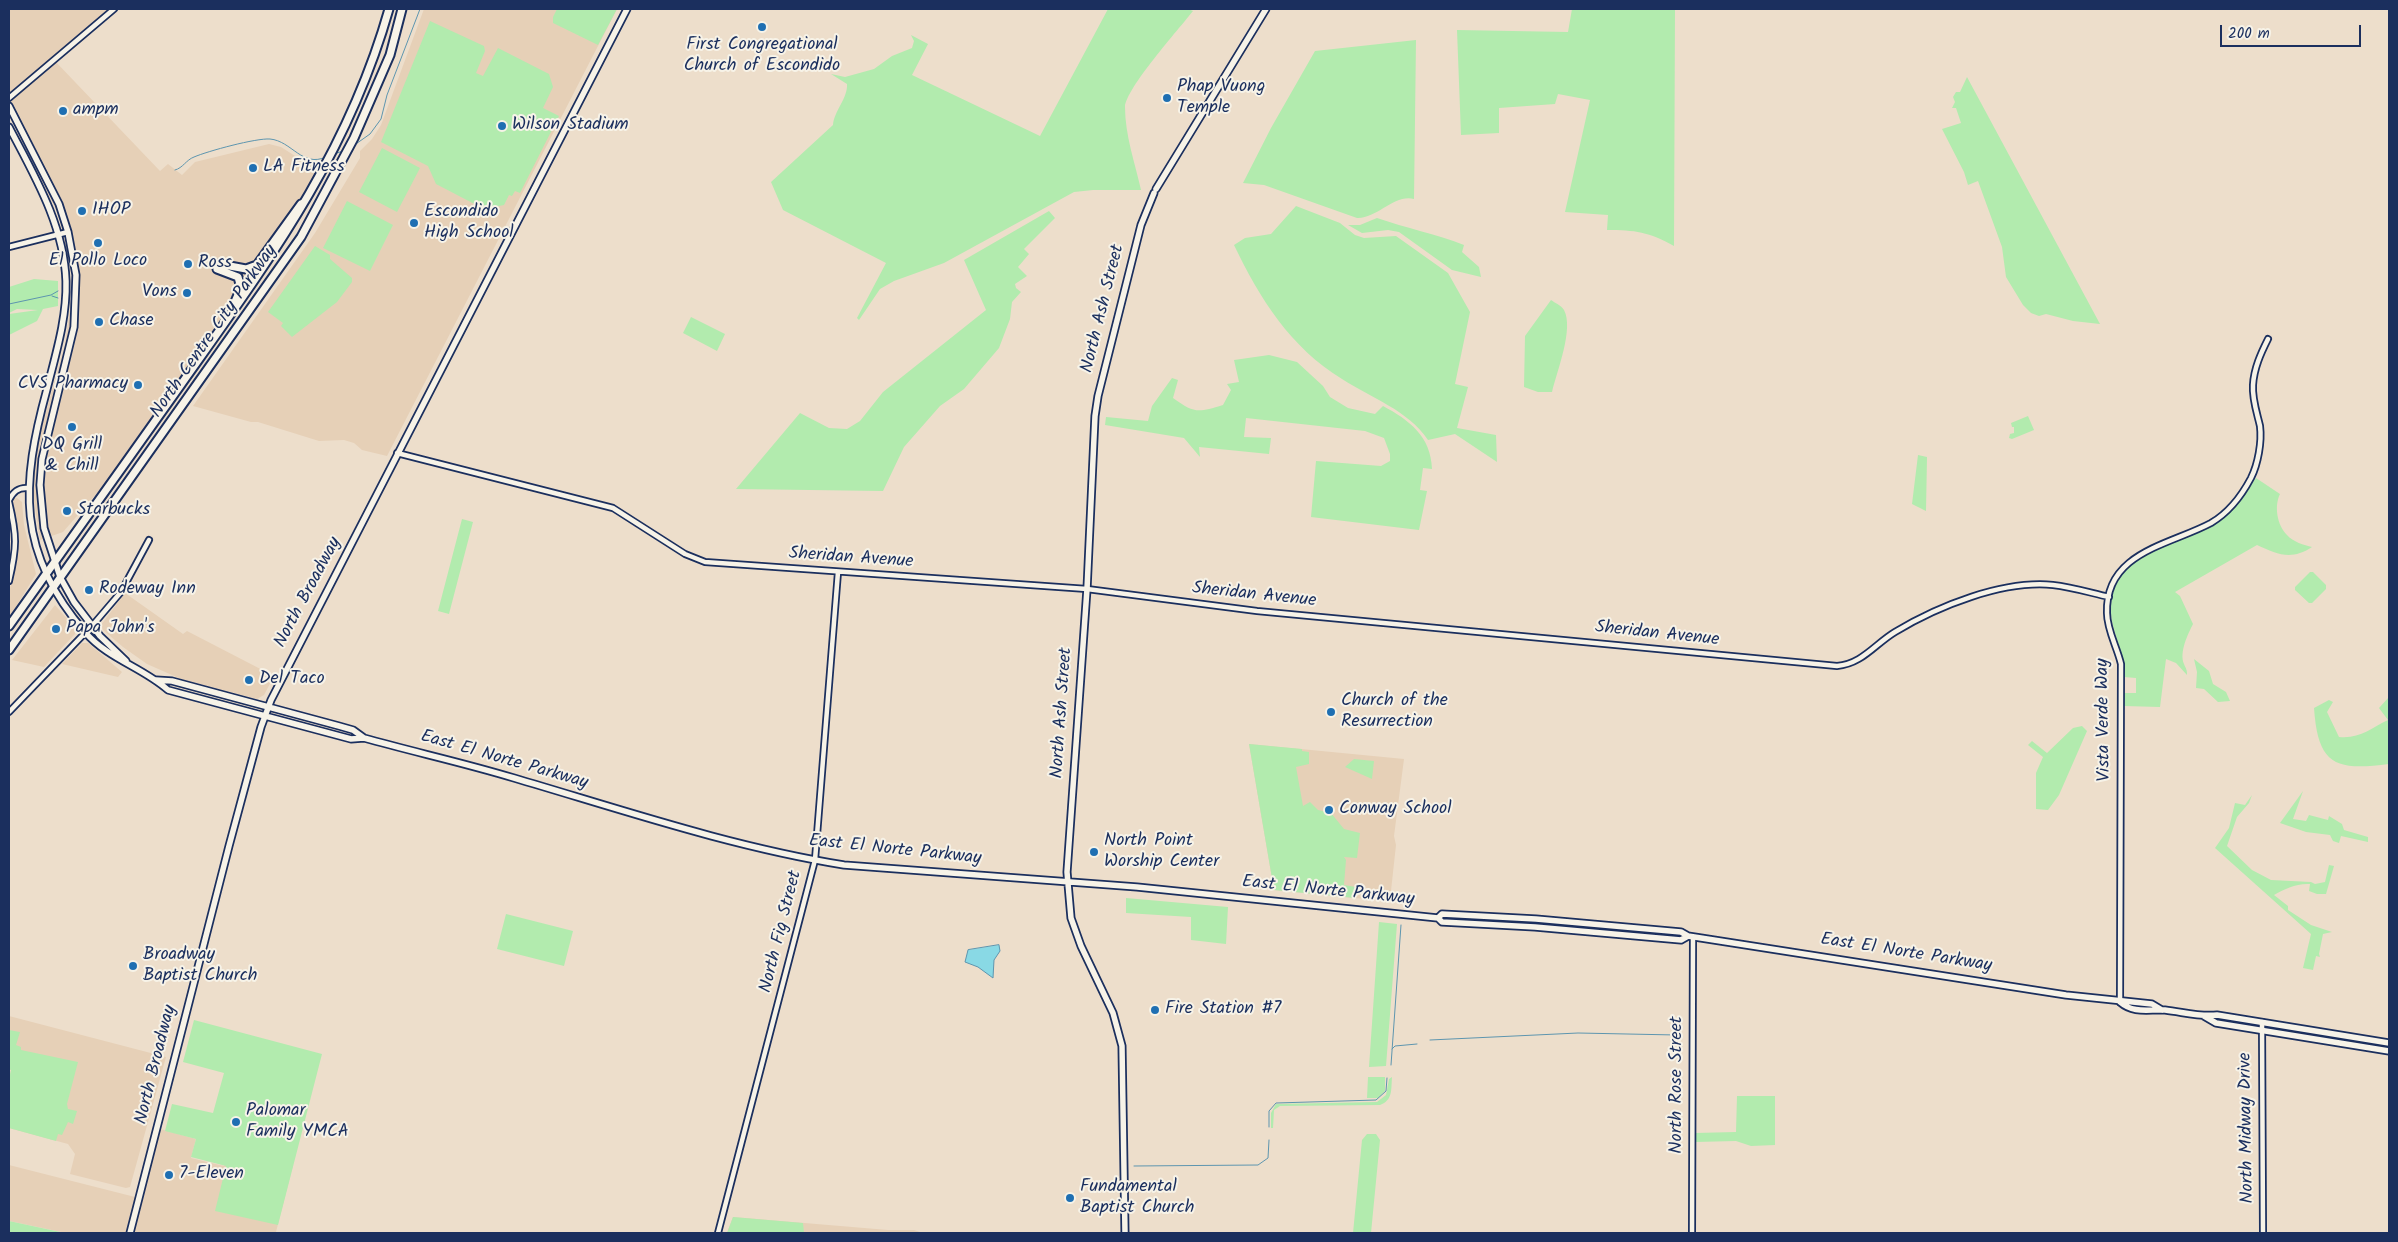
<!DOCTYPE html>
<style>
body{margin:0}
#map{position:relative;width:2398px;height:1242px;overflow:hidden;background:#eddecb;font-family:Kalam,sans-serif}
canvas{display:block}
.frame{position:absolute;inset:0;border:10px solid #1b2f5e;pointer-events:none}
.scale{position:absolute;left:2220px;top:25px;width:141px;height:22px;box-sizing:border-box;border:2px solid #1b2f5e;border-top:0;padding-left:6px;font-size:15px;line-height:18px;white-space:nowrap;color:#1b2f5e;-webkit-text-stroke:4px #f7f3e8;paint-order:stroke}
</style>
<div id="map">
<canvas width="2398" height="1242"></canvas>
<div class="frame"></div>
<div class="scale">200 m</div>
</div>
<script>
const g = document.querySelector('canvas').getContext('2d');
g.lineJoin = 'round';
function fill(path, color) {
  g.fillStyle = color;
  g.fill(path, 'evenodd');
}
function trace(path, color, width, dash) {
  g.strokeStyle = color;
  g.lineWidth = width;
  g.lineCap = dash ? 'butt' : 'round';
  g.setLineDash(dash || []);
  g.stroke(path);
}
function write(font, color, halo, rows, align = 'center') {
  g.font = font + ' Kalam,sans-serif';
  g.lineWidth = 4;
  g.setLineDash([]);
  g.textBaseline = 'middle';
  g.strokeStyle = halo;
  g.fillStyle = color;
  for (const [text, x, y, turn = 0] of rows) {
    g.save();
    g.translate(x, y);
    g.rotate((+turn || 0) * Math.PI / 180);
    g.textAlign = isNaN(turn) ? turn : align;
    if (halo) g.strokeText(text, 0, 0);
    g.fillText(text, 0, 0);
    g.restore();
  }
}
fill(new Path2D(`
 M9,9H114L54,60L160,171L168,164L182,175L195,162L269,144L281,147L303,161L323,163L225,315L105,484L63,532L40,540L34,502L33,477L37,444L65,344L72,294L71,275L59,216L9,116Z
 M424,9H617L387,456L362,450L354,443L344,440L319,441L258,422H251L193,406L315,233L360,158V151L372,139L381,125Z
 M17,498L22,502L24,525L36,574L9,618V593L19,548L18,530L12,505L13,499Z
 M125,593L183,634L187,631L274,676L264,695L257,699L181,679L147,664L123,647L103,630L101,625Z
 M55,605L75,628V634L44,667L12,660Z
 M82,643H88L122,672L118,677L62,664Z
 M1249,744L1404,759L1394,836L1396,845L1390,900L1385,901L1274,890Z
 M9,1016L166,1057L130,1187L126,1188L70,1174L75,1154L68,1144L9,1128V1079L11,1070L9,1069Z
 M157,1128L196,1139L191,1158L224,1166L230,1147L293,1165L276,1232L281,1233H66L9,1221V1165L139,1198Z
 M733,1217L888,1230H914L923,1233H727Z`), '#e6d0b7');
fill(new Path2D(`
 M557,9H617L598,45L553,23V17Z
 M1108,9H1188L1193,11C1179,29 1126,88 1125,107C1125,135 1135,163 1141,190H1093L1074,192L944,263L894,281L880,289L859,320L857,318L886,263L783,210L771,182L833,125C834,111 848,98 847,84L831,74L845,77L874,69L892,56L912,48L914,41L911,35L928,44L912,75L1040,136Z
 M1572,9H1675L1674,246C1649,232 1635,230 1607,230L1608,215L1565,212L1590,100L1558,94L1555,104L1499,108V133L1461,135L1457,30L1568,32Z
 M430,21L484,46L485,51L476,73L483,76L498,48L549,74L553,87L543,108L559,116L520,193L515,191L512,196L509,195L504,205L484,209L436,184L428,166L381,142Z
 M1416,40L1414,199C1394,194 1377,219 1357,218L1264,185L1243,183L1271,128L1315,51Z
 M1967,77L2100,324L2073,321L2046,314L2039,316L2031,313L2023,305L2006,277L2002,247L1978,181L1968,185L1964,172L1942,129L1961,123L1956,108H1952L1955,102L1953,97L1956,92H1960Z
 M382,148L420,168L397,212L359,192Z
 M347,201L393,225L370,271L323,248Z
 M1296,206L1340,223L1355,235L1364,238L1396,236L1448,273L1470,312L1455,384L1468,387L1457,428L1496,435L1497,462L1455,434L1428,440C1408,410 1371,398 1342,379C1290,347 1260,299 1234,245L1245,238L1271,234Z
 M1049,211L1055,218L1024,249L1029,254L1018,267L1027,276L1015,284L1016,288L1021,292L1012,302L1010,319L999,348L964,389L940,406L904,447L883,491L736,489L800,413L829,428L847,429L860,421L883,392L986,310L964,260Z
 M1377,218C1406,228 1436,234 1464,245L1462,252L1479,267L1481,277L1452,270L1399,232L1388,230L1362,233L1348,225H1360Z
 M315,246L330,255V259L352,278V282L337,302L292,337L281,326L283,323L268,312Z
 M34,279L58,281V306L43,309L37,321L9,335V314L38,310L17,309L9,313V287Z
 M1551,300C1555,303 1561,305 1564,310C1574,329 1557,371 1552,392H1538L1524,387L1525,336Z
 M691,317L725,334L717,351L683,333Z
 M1269,355L1297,362L1323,386L1330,397L1348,408L1375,414L1383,406C1409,420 1431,436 1432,469L1423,468L1420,490L1427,491L1419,530L1311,517L1316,461L1381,466L1390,461V454L1384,438L1365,431L1246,418L1244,437L1271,438L1269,454L1199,447L1200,457L1184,438L1105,425L1106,417L1148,421L1152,406L1172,378L1178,380L1173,398C1194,413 1197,413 1223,405L1231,390L1227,384L1239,382L1234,360Z
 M2028,416L2034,430L2012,439L2009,438L2010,434L2014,433V427H2012L2011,423Z
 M1918,455L1927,457L1926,511L1912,504Z
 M2256,478L2280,494C2274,506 2277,525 2287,535C2293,542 2304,545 2312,547C2291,561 2277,554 2257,545L2175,592L2180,596L2193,624C2188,634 2179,652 2184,664C2186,669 2187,669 2187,675L2176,663L2166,659L2160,707L2124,706L2123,693H2136V678L2124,677C2125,650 2109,628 2111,606C2116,546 2183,547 2222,519C2236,509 2246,492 2256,478Z
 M462,519L473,522L449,614L438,611Z
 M2310,572H2313L2326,585V589L2312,603H2309L2295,590V587Z
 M2194,659L2209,671L2213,684L2226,692L2230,701L2218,702L2204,689L2196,688L2197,672Z
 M2389,697V764C2335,771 2318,765 2314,708L2329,700L2333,702L2327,712L2339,737C2360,739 2371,728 2388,720L2379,708Z
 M2082,726L2087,731L2059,795L2048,810L2036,809V773L2043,757L2028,745L2032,741L2047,753L2073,728Z
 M1249,744L1302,749V751L1309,752V764L1296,767L1303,806L1310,802L1318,810L1331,813L1344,829L1360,833L1357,858L1344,857L1346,860L1344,885L1356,887L1355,898L1274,890Z
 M1354,759L1374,761L1372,779L1345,767Z
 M2303,791L2293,819L2306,821L2309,815L2328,820L2329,816L2342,824L2344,830L2368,837V842L2341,836L2339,843L2333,841L2330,835L2306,832L2280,823Z
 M2252,795L2249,803L2237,817L2227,846L2252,870L2271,880L2311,882L2315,884L2325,882L2329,865L2334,866L2326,894H2317L2309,891L2310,884C2297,883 2284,889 2274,895L2288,906V910L2311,925L2332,932L2323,934L2319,954L2320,957L2316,956L2313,970L2303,968L2311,934L2215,848L2229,828L2235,803L2245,805Z
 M1126,898L1228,907L1226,944L1191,940V917L1126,913Z
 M506,914L573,931L564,966L497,949Z
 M1379,922L1397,924L1386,1066L1369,1067Z
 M194,1020L322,1054L278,1225L215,1211L226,1166L191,1157L196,1139L165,1131L172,1104L213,1113L224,1073L183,1062Z
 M9,1030L20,1032L16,1045L21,1047V1050L78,1062L67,1104L68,1109L77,1111L73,1124L68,1122L62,1135L58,1134L56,1141L9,1128V1079L11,1070L9,1069Z
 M1368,1077H1385V1091L1378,1098H1367Z
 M1392,1077C1391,1090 1393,1100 1380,1105L1280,1106L1274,1110L1273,1128H1271V1113L1276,1104L1377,1102L1386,1095L1389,1079Z
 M1737,1096H1775V1145L1751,1146L1736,1141L1695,1142V1133L1736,1132Z
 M1367,1134H1376L1380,1140L1371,1233H1353L1362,1140Z
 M733,1217L803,1223L804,1233H727Z
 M9,1221L65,1233H9Z`), '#b2ebae');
const water = new Path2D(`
 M999,945L1000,951L994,960L993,978L978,967L965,962L968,950Z`);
fill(water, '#89d9e5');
trace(water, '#5d95af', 1);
trace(new Path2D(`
 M353,146L370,134L381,119L387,95L420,9
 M334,154L343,151
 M175,170C183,168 186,160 194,157C208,151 256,138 270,139C292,141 302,168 326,157
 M52,296L58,298
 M9,304L51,295L58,291
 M1430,1040L1578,1033L1676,1035
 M1392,1049L1395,1046L1417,1044
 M1391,1065L1401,925
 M1269,1127V1111L1276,1103L1376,1100L1386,1091L1387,1078
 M1134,1166L1258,1165L1268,1158L1269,1140`), '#5d95af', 1);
const minor = new Path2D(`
 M9,98L114,9
 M9,247L68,232
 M397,453L613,508L685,554L705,562L1087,589L1257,611L1837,666C1862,664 1875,644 1895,632C1938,606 2003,580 2053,585C2072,587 2091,593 2109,597
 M9,500C13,492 18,487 28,488
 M9,502C17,536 17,547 9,581
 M92,626L121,592L149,540
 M9,712L85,633
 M2120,1002L2121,664C2117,647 2107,630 2107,613C2105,552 2170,545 2211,523C2228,513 2242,495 2251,478C2258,464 2262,442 2260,426C2257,413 2252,399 2253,385C2254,368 2261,353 2268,339
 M2262,1022L2263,1233
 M718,1233L815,860L838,572
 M1692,1233L1693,937`);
const major = new Path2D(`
 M9,106L59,204L68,232L76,275L74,327L42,459L40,485L44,528L60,577L74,602L100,636L126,661
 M9,127C34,175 64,225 66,281C67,318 56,353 47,389C21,484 16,553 85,632C108,659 142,667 168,690L351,739L364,738
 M1156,189L1266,9
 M156,680L172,681L339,726L353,730L364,738C414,752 465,763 514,778C623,810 732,847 844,865L1137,887L1438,918L1442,922L1535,927L1681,940L1688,936
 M1438,918L1442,914L1536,919L1681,932L1688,936L1701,938L2066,995L2152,1004L2162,1010
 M2120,1002C2134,1014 2149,1009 2165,1010C2183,1012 2199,1017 2217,1015L2389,1043
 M2204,1016L2216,1023L2389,1051
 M130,1233L229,846L261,727L271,700L627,9
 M1125,1233L1122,1046L1113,1013L1081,946L1071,918L1067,872L1087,589L1095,416L1098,396L1141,225L1154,193`);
const highway = new Path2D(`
 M219,264L246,269L257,265L301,204
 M217,269L238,277L241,288L234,304
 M9,626C66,547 123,466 180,386C267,263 347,157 389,9
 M9,650L301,237L354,138L390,55L402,9`);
trace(minor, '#1b2f5e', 8);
trace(major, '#1b2f5e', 9);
trace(highway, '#1b2f5e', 11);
trace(minor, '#f7f3e8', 4.5);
trace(major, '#f7f3e8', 5.5);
trace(highway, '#f7f3e8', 7);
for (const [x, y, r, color] of [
 [762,27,5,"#1f6fb2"],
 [1167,98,5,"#1f6fb2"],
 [63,111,5,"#1f6fb2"],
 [502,126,5,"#1f6fb2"],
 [253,168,5,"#1f6fb2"],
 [82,211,5,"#1f6fb2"],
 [414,223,5,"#1f6fb2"],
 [98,243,5,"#1f6fb2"],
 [188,264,5,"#1f6fb2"],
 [187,293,5,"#1f6fb2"],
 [99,322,5,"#1f6fb2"],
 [138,385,5,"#1f6fb2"],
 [72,427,5,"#1f6fb2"],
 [67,511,5,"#1f6fb2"],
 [89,590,5,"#1f6fb2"],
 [56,629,5,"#1f6fb2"],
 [249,680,5,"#1f6fb2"],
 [1331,712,5,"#1f6fb2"],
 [1329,810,5,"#1f6fb2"],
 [1094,852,5,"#1f6fb2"],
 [133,966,5,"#1f6fb2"],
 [1155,1010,5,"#1f6fb2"],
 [236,1122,5,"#1f6fb2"],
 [169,1175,5,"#1f6fb2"],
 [1070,1198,5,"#1f6fb2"]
]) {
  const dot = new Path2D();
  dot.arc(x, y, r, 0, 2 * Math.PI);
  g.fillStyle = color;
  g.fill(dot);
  trace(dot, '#f7f3e8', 2);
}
write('18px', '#1b2f5e', '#f7f3e8', [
 ["First Congregational",762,46,"center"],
 ["Church of Escondido",762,67,"center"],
 ["Phap Vuong",1177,88],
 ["Temple",1177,109],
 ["ampm",73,111],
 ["Wilson Stadium",512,126],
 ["LA Fitness",263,168],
 ["IHOP",92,211],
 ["Escondido",424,213],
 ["High School",424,234],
 ["El Pollo Loco",98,262,"center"],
 ["Ross",198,264],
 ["Vons",177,293,"right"],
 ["Chase",109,322],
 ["CVS Pharmacy",128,385,"right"],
 ["DQ Grill",72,446,"center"],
 ["& Chill",72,467,"center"],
 ["Starbucks",77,511],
 ["Rodeway Inn",99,590],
 ["Papa John's",66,629],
 ["Del Taco",259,680],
 ["Church of the",1341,702],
 ["Resurrection",1341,723],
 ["Conway School",1339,810],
 ["North Point",1104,842],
 ["Worship Center",1104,863],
 ["Broadway",143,956],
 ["Baptist Church",143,977],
 ["Fire Station #7",1165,1010],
 ["Palomar",246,1112],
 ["Family YMCA",246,1133],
 ["7-Eleven",179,1175],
 ["Fundamental",1080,1188],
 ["Baptist Church",1080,1209]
], 'left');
write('18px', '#1b2f5e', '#f7f3e8', [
 ["North Ash Street",1104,309,-76],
 ["North Centre City Parkway",215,332,-55],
 ["Sheridan Avenue",851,559,4],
 ["North Broadway",309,593,-62],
 ["Sheridan Avenue",1254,596,6],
 ["Sheridan Avenue",1657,635,6],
 ["North Ash Street",1063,713,-86],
 ["Vista Verde Way",2105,720,-91],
 ["East El Norte Parkway",504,761,16],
 ["East El Norte Parkway",895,851,6],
 ["East El Norte Parkway",1328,892,6],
 ["North Fig Street",782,932,-76],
 ["East El Norte Parkway",1906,954,9],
 ["North Broadway",157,1065,-76],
 ["North Rose Street",1678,1085,-90],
 ["North Midway Drive",2248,1128,-91]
]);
</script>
